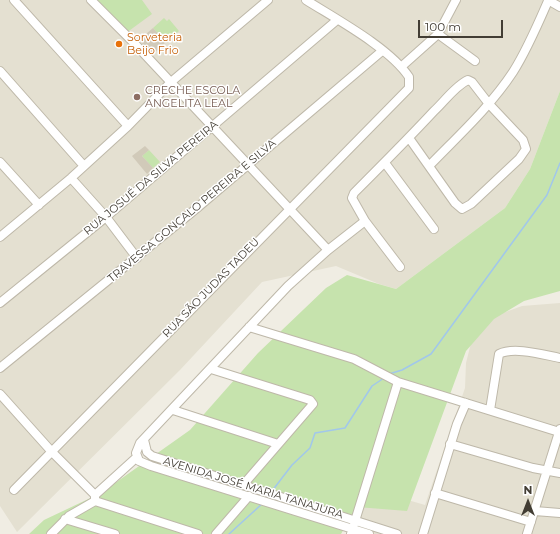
<!DOCTYPE html>
<meta charset="utf-8">
<style>
body{margin:0}
#map{position:relative;width:560px;height:534px;overflow:hidden;background:#f0ede3;font-family:Montserrat,sans-serif}
canvas{display:block}
.north{position:absolute;left:508px;top:482px;width:40px;height:40px;-webkit-text-stroke:3px #fff;paint-order:stroke;rotate:0deg;font-size:11px;font-weight:700;line-height:16px;text-align:center;color:#423d34}
.north::after{content:'';display:block;margin:auto;width:14px;height:18px;background:#423d34;clip-path:polygon(50% 0,100% 100%,50% 72%,0 100%)}
.scale{position:absolute;left:418px;top:20px;width:85px;height:18px;box-sizing:border-box;border:2px solid #423d34;border-top:0;padding-left:5px;font-size:12px;line-height:14px;white-space:nowrap;color:#423d34;-webkit-text-stroke:3px #fff;paint-order:stroke}
</style>
<div id="map">
<canvas width="560" height="534"></canvas>
<div class="north">N</div>
<div class="scale">100 m</div>
</div>
<script>
const g = document.querySelector('canvas').getContext('2d');
g.lineJoin = 'round';
function fill(path, color) {
  g.fillStyle = color;
  g.fill(path, 'evenodd');
}
function trace(path, color, width, dash) {
  g.strokeStyle = color;
  g.lineWidth = width;
  g.lineCap = dash ? 'butt' : 'round';
  g.setLineDash(dash || []);
  g.stroke(path);
}
function write(font, color, halo, rows, align = 'center') {
  g.font = font + ' Montserrat,sans-serif';
  g.lineWidth = 3;
  g.setLineDash([]);
  g.textBaseline = 'middle';
  g.strokeStyle = halo;
  g.fillStyle = color;
  for (const [text, x, y, turn = 0] of rows) {
    g.save();
    g.translate(x, y);
    g.rotate((+turn || 0) * Math.PI / 180);
    g.textAlign = isNaN(turn) ? turn : align;
    if (halo) g.strokeText(text, 0, 0);
    g.fillText(text, 0, 0);
    g.restore();
  }
}
fill(new Path2D(`
 M0,0H560V91L530,169L505,208L396,289L379,284L336,266L262,282L180,370L17,532L0,506Z
 M560,303V534H352L370,489L425,505L465,388L466,363L472,339L489,318L522,306Z`), '#e4e0d1');
fill(new Path2D(`
 M97,0H142L152,14L126,33Z
 M164,18L167,21L169,19L179,31L166,42L153,28Z
 M560,91V291L524,301L494,319L466,351L407,511L357,507L341,534H29L44,520L101,493L190,430L258,353L326,288L347,275L396,289L505,208L530,169Z
 M149,150L160,162L153,168L142,156Z`), '#c6e3ad');
trace(new Path2D(`
 M389,374L402,370L431,354L547,195L560,163
 M272,491L292,465L310,448L315,433L345,428L372,386L384,378
 M229,534L263,503`), '#a1c7eb', 1.5);
fill(new Path2D(`
 M153,28L166,42L152,55L139,40Z
 M145,146L149,150L142,156L153,168L147,174L132,156Z`), '#d1cab9');
const minor = new Path2D(`
 M14,0L128,126
 M91,0L135,44L328,250
 M548,0L560,7
 M438,34L475,61
 M401,67L438,34L456,0
 M0,71L84,166
 M0,162L39,205
 M385,163L434,229
 M429,166C458,136 490,107 513,72C527,50 538,24 548,1
 M71,178L106,217L137,258
 M365,221L328,250L288,286L140,443L136,453L139,461L151,466L369,534
 M0,237L71,178L128,126L171,82L268,0
 M400,267L365,221L352,198L354,193C381,166 408,139 434,111C444,102 455,86 468,80L472,82L489,104L523,140L526,149L519,159L471,204L462,209L455,203L409,138
 M0,303L106,217L337,20
 M249,327L354,359L398,382L559,432
 M0,368L197,208L382,51
 M211,369L310,400L313,404L243,485
 M0,394L52,452L95,495
 M173,410L278,444
 M490,410L499,354C514,346 544,355 560,358
 M144,440L147,452L152,456L397,534
 M450,444L533,468L560,473
 M14,490L409,88V77C390,48 336,19 306,0
 M435,493L531,522
 M95,501L198,534
 M535,511L560,513
 M65,519L115,534
 M51,534L69,516L95,501V495L137,457
 M216,534L249,496
 M351,534L398,382
 M423,534L457,424L466,403
 M527,534L560,429`);
trace(minor, '#beb8a9', 10);
trace(minor, '#fff', 8);
for (const [x, y, r, color] of [
 [119,44,4,"#e8710a"],
 [137,97,4,"#8d6e63"]
]) {
  const dot = new Path2D();
  dot.arc(x, y, r, 0, 2 * Math.PI);
  g.fillStyle = color;
  g.fill(dot);
  trace(dot, '#fff', 1.5);
}
write('11px', '#c56008', '#fff', [
 ["Sorveteria",127,38],
 ["Beijo Frio",127,51]
], 'left');
write('11px', '#785e54', '#fff', [
 ["CRECHE ESCOLA",145,91],
 ["ANGELITA LEAL",145,104]
], 'left');
write('11px', '#423d34', '#fff', [
 ["RUA JOSUÉ DA SILVA PEREIRA",151,178,-40],
 ["TRAVESSA GONÇALO PEREIRA E SILVA",192,211,-40],
 ["RUA SÃO JUDAS TADEU",211,288,-46],
 ["AVENIDA JOSÉ MARIA TANAJURA",253,488,17]
]);
</script>
